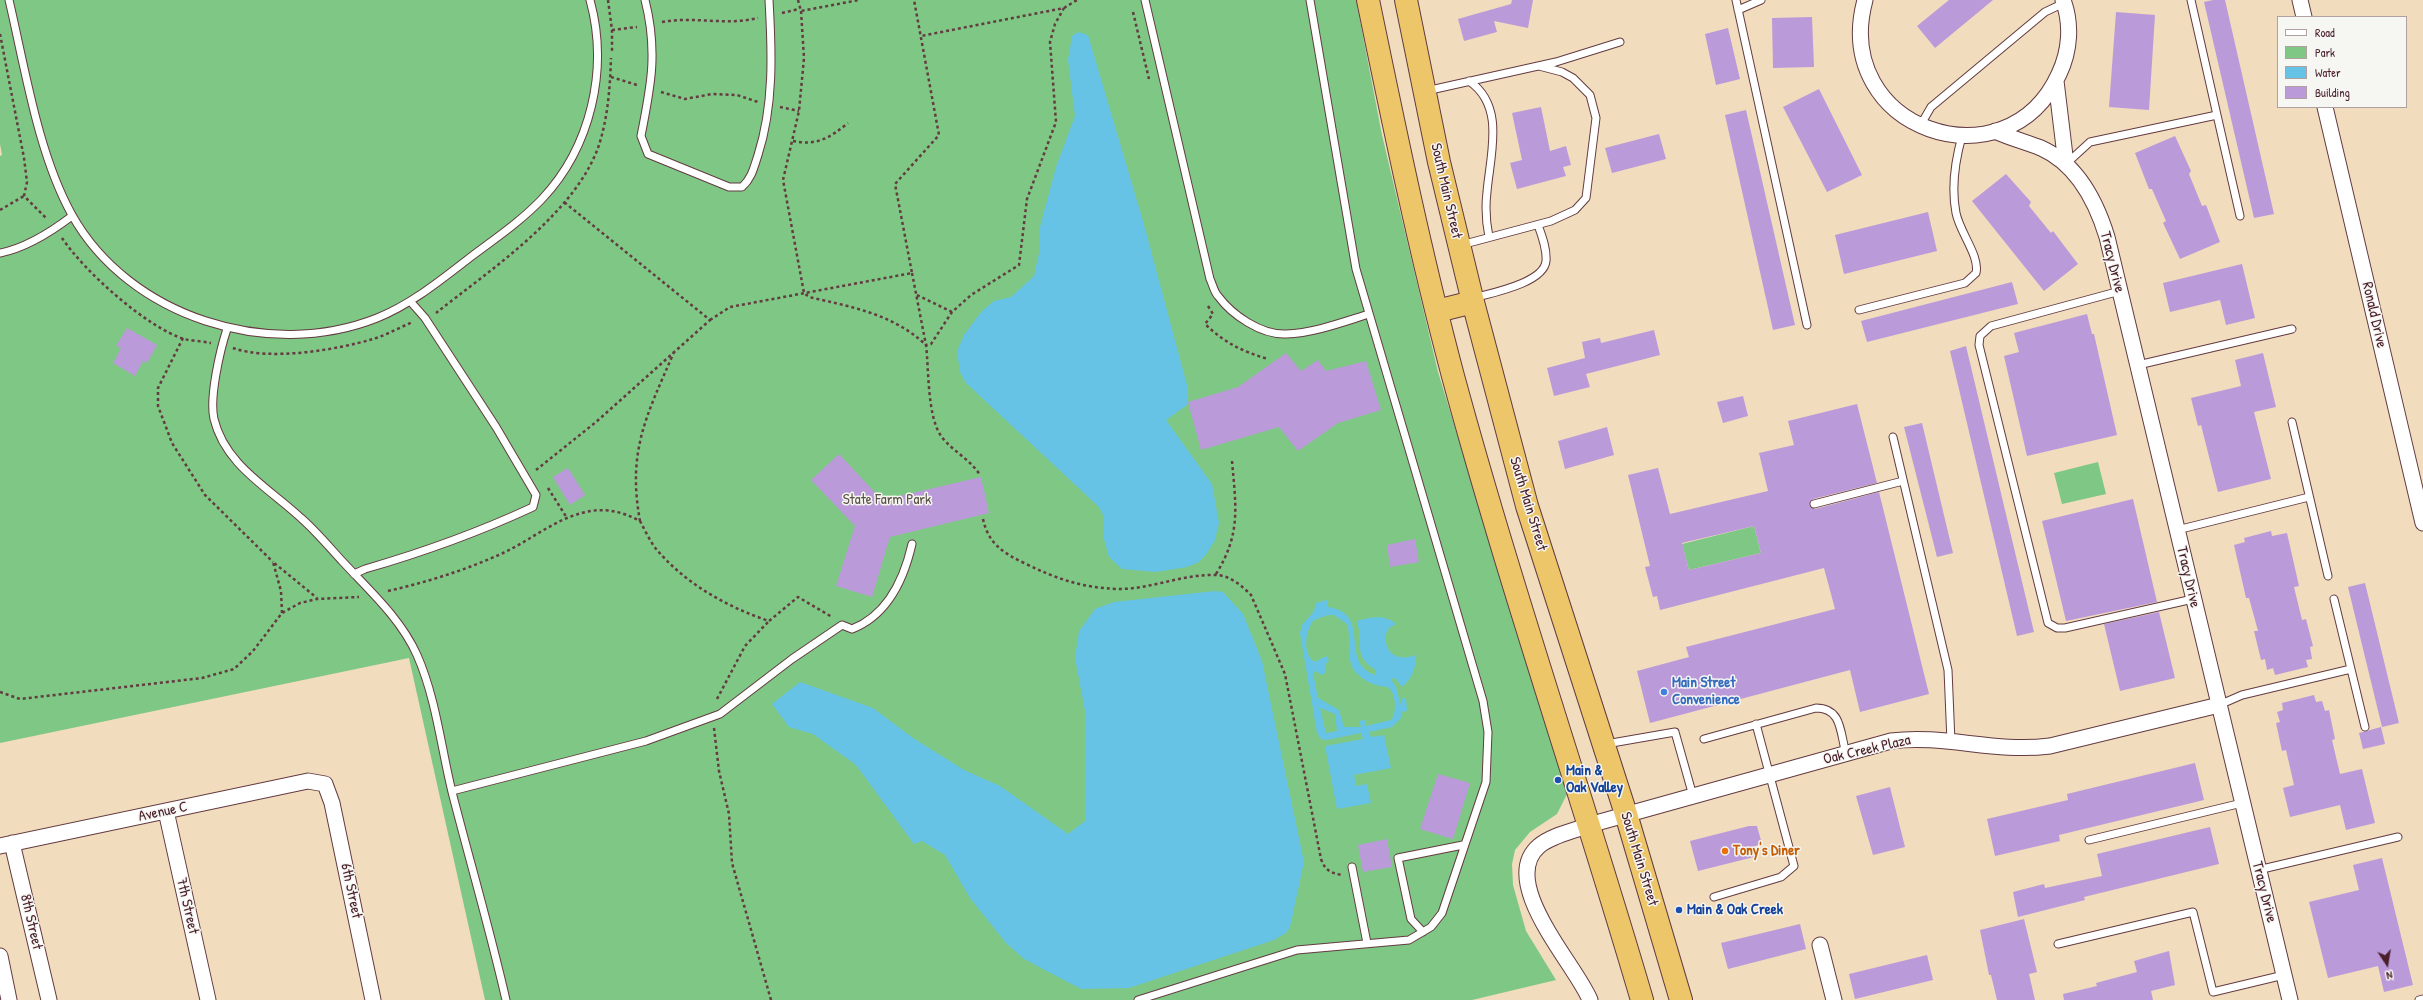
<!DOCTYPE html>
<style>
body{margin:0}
#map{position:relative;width:2423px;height:1000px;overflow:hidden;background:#f1dcbd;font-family:"Patrick Hand",sans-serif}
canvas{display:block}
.legend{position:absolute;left:2277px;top:16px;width:130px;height:92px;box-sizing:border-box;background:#f6f6f2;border:1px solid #b1a0a2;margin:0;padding:5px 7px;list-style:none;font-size:12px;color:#4a1f2b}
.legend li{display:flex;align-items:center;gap:8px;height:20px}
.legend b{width:20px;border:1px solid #b1a0a2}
.north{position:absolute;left:2367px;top:944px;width:40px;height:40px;-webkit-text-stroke:3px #f6f6f2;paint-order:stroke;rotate:168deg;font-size:11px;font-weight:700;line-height:16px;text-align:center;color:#4a1f2b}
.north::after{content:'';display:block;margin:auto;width:14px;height:18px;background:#4a1f2b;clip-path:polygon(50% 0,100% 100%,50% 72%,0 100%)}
</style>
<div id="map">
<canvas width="2423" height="1000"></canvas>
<ul class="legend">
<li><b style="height:5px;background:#fff"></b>Road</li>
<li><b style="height:11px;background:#7ec784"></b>Park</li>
<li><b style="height:11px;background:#67c3e5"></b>Water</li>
<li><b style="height:11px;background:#bb9ada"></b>Building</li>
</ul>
<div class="north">N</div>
</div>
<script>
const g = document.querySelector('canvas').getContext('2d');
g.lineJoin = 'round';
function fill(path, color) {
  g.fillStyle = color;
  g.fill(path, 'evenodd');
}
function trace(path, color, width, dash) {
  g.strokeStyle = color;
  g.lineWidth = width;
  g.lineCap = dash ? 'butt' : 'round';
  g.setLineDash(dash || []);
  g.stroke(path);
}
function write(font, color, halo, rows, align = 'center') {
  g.font = font + ' "Patrick Hand",sans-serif';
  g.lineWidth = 3;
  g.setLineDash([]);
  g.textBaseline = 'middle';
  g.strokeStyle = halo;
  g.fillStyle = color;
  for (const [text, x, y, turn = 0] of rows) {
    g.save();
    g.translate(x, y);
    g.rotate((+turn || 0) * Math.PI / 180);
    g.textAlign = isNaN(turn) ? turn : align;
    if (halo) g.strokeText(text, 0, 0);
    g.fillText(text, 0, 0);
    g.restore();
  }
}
fill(new Path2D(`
 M0,0H1356L1382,135L1438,372L1567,794L1557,814L1530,832L1515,850L1512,864L1513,885L1526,931L1556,980L1472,1000H485L409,658L0,743V156L2,155L0,144Z
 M2098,462L2106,494L2062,504L2054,473Z
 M1754,526L1761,553L1689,570L1682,544Z`), '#7ec784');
fill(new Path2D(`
 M1078,32L1088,35L1143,221L1187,385V405L1166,420L1212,484L1219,523L1215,540L1207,553L1199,562L1187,567L1156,572L1122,569L1109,557L1104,539L1103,515L1099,507L966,383L960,372L957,351L964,335L982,311L994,301L1011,297L1034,276L1040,249V227L1056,167L1075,116L1068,60L1072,36Z
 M1215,591L1223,592L1243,614L1262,661L1304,862L1290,927L1286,933L1274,940L1129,988L1081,989L1024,959L1006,943L970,898L945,855L922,841L914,844L856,765L813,734L789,727L772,704L800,682L873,708L913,738L964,770L1000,786L1068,834L1085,821V711L1075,658L1079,631L1095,609L1114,602Z
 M1327,600L1328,607C1373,614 1338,661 1375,675L1376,670C1352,656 1364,644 1357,621C1370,617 1385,614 1396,624L1389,628L1385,636C1386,656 1399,661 1416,655C1416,668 1412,679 1402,687L1395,678L1391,679L1396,687L1401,705V699L1406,698L1407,711L1401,712V718L1392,727L1369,732L1371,737L1384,735L1391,768L1354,775L1356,786L1367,784L1371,803L1337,809L1325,746L1363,739L1361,733L1327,740L1321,739L1317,733L1300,633L1302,625L1314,611L1316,603ZM1328,615H1334L1347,624C1352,639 1345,655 1354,670C1360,678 1370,684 1380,686C1383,687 1387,686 1389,688C1396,694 1397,714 1391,720L1366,726L1365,720L1359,721L1361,727H1344L1339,710L1318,698L1313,673L1316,671L1321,675L1325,673V665L1329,660L1326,656L1315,662C1302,655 1305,630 1314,620ZM1320,708L1335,714L1337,731L1326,733Z`), '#67c3e5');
fill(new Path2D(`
 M1512,0H1533L1528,28L1494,21L1497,32L1464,41L1458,19L1511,4Z
 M1949,0H1993L1935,48L1917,26Z
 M2213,0H2225L2274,214L2254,218L2204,2Z
 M2116,12L2155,15L2149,110L2109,107Z
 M1812,17L1814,67L1773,68L1772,18Z
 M1728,28L1740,79L1716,85L1705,34Z
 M1819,89L1862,175L1827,192L1783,107Z
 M1541,107L1550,151L1566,146L1571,165L1563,167L1566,176L1517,189L1510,163L1522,160L1512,113Z
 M1746,110L1795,325L1773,330L1725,115Z
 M1659,134L1666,159L1612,173L1605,148Z
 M2175,136L2191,171L2189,174L2202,206L2206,205L2220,242L2180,259L2163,223L2166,221L2152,189H2149L2135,153Z
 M2006,174L2031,202L2029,206L2051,233L2053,231L2078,264L2044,291L1972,201Z
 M1928,212L1937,251L1844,274L1835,235Z
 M2242,264L2255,318L2226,325L2220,300L2170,312L2163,283Z
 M2012,282L2018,304L1867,342L1861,321Z
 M2087,314L2092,334H2094L2117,435L2027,456L2004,356L2019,352L2014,333Z
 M127,328L157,345L147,363L143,361L135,376L113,363L121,348L116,346Z
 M1654,330L1660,355L1586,374L1590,387L1554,396L1547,368L1585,358L1582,342L1600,338L1601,343Z
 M1966,346L2034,632L2017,636L1950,351Z
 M1286,353L1301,371L1318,360L1326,371L1366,361L1381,410L1338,423L1298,451L1279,427L1201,450L1188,402L1238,387Z
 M2263,353L2276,407L2254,412L2271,479L2218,492L2201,425L2198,426L2191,398L2241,386L2235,360Z
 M1743,396L1748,416L1723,423L1717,402Z
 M1857,404L1877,483L1813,499L1809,505L1815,509L1879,492L1929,694L1860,712L1850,670L1650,723L1637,671L1689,657L1686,647L1835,609L1824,568L1660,610L1657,596L1653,597L1645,567L1650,566L1628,475L1658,468L1670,514L1768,491L1759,453L1794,445L1788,421ZM1754,526L1761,553L1689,570L1682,543Z
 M1922,423L1953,553L1937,557L1904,427Z
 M1607,427L1614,455L1565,469L1558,441Z
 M839,454L882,500L981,477L989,513L890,537L872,597L836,586L855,526L811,480Z
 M568,468L585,495L570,505L553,477Z
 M2133,499L2157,602L2066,621L2042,521Z
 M2271,531L2272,536L2287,533L2299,586L2294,587L2302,620L2306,619L2313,646L2310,647L2312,659L2306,660L2308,667L2275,675L2273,668L2267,670L2265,659L2261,660L2254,631H2258L2249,598H2246L2234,545L2245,542L2244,538Z
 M1415,539L1419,562L1390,567L1387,545Z
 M2365,583L2399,723L2382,727L2348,587Z
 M2159,612L2175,678L2120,691L2104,624Z
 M2314,695L2316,702L2322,701L2325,711L2329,710L2335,739L2332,740L2340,774L2362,769L2375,823L2346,830L2340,805L2290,817L2283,788L2294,785L2286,750L2282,751L2276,723L2280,722L2277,712L2283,710L2282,703Z
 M2381,727L2385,744L2363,749L2359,733Z
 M2195,763L2204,800L2059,835L2060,841L1995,856L1987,819L2068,800L2067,794Z
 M1438,774L1470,783L1453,839L1420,829Z
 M1890,787L1905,847L1873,855L1856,796Z
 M1749,826H1757L1762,844L1755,846L1758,856L1698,871L1690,841Z
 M2210,827L2219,864L2084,897L2085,900L2018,917L2013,892L2044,884L2045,888L2102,876L2097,854Z
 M1387,839L1392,867L1363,872L1358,845Z
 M2382,858L2413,985L2384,992L2378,966L2328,978L2309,902L2359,890L2353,865Z
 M2024,919L2037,972L2029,974L2035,1000H1997L1991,975H1989L1980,930Z
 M1800,924L1806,949L1728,969L1721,943Z
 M2169,951L2175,985L2151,991L2153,1000H2064L2063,994L2097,986L2096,983L2137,972L2134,961Z
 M1927,955L1933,980L1855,999L1849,974Z`), '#bb9ada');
const service = new Path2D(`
 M9,0C25,68 38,154 72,215C129,317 269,361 377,318C412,304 442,279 472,256C496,238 521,221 542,199C591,147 609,69 590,0
 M645,0C658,51 651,86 641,136L648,154L729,187H742C752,178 754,167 758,155C774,105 772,52 769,0
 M1145,0L1210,279C1213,285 1214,292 1218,296C1232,315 1261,335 1286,334C1314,333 1343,322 1369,314
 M1736,0L1807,325
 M1738,10L1761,0
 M1469,81C1506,106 1490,155 1487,192C1485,208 1486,222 1489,237
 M1426,91L1556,62L1620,42
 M2217,115L2240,216
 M1920,126L1931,107L2045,12L2064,3
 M2066,164L2090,142L2217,115L2191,0
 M1461,245L1551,221L1575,210L1586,198L1596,118L1590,95L1573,78L1562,72L1539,66
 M0,253C26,248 51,232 72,216
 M2120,291L1991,326L1980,336L1979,345L2048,623L2057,628H2065L2193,599
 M1474,298C1491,293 1544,283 1546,261C1547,249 1542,236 1538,225
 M1859,310L1965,283L1976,273C1980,256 1960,233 1956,213C1951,187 1955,161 1962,136
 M227,329C220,350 209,398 214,419C225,465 269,488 301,518C316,531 330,548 343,562C370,591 401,619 417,655C436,698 441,747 452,792C470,862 490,930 506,1000
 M2138,365L2292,329
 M2292,422L2328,576
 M1893,437L1948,670L1951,742
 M1814,504L1903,481
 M2177,530L2309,497
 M354,574L365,569C424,552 477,533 533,507L536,495L496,427L425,318L410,301
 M2334,599L2365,727
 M2219,705L2242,695L2351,669
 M1704,739L1816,708C1842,708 1840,732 1846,754
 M1606,744L1675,732L1693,796
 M452,791L646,741L720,714L792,659L842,625L852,629C888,615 904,579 912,544
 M2089,840L2242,803
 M1352,867L1367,943
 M2258,870L2398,837
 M1714,897L1781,877L1794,866L1756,724
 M1423,932L1411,919L1398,858L1463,845
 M2058,944L2193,912L2213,992L2284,975
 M1138,1000L1297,950L1409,940L1431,927L1442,913L1486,782L1488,732L1483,701L1356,269L1310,0
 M2419,1000L2423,999`);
const minor = new Path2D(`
 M1865,0C1830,130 2007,189 2059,74C2070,51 2072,24 2063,0
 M2300,0L2304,17
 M2056,81L2066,164
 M2325,107L2423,523
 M1995,131C2010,138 2026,142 2041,148C2077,164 2096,201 2107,237L2290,1000
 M166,811L208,1000
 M12,843L49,1000
 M0,846L308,781L325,784L332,803L373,1000
 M1820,945L1834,1000
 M0,956L9,1000
 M1590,1000C1576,965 1497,882 1539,846C1552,835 1574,831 1589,825L1891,741C1945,734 1993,753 2050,746L2219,705`);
const trunk = new Path2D(`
 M1368,0C1394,126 1420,252 1453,376C1510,586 1581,792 1642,1000
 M1406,0L1439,162L1473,302L1527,506L1626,814L1681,1000
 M1437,311L1473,302`);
trace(service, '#633b41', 9);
trace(minor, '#633b41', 17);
trace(trunk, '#633b41', 24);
trace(new Path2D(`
 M608,0L612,30V53
 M798,0L801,11L859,0
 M1064,8L1077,0
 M801,11L804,58L799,111L783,180L804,293L809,297C852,307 893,314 926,345C929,370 927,415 941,436C952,451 970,459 980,475
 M1133,12L1149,79
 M782,13L799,9
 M662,22C694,16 726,26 758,18
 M612,30L637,27
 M0,34L24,158L27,182L24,196L47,219
 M611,77L637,85
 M661,92L685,99L712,94L737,95L758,102
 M780,107L799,111
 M793,141C816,146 830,138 848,123
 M0,210L24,196
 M62,238C84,271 146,327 184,339C192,341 202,341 211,343
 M912,273L926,345L931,344L952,312L971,295L1019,265L1027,199L1056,122L1050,42L1055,24L1064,8L921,36
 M917,295L952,312
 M1208,306L1213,314L1205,324C1225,343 1241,351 1268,359
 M436,313C490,270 576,213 599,145C608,117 610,87 611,58
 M710,320L730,307L912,273L895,184L939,135L914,0
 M183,338L158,388V406L172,443L205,495L273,562
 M233,348C270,361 336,350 373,339C387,335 400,327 413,322
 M536,470L596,422L710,320L564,202
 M548,488L567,518
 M983,519C988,543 1003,553 1024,563C1057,579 1082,588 1119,589C1151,589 1183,574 1215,575C1230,575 1242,586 1251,595L1285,674L1321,859C1325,870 1330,873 1342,875
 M640,521C645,530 650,542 657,550C686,584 727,607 769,621L798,597L832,617
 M1216,574C1241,534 1236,507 1232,461
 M388,591C427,582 466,570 503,553C529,541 554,520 582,513C603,507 621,511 640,521C627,450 647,415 674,352
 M282,613L281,591L273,562L317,598
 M0,692L20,699L202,678L234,669L253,651L282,613L300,603L317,599L359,597
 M717,699L745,646L769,621
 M714,728L719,771L729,814L732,863L771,1000`), '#633b41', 2.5, [3, 3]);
trace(service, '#fff', 7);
trace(minor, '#fff', 15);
trace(trunk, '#ecc669', 22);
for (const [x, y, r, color] of [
 [1664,692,4,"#3f7fe0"],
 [1558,780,4,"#1a4fb4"],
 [1725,851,4,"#e8710a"],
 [1679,910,4,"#1a4fb4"]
]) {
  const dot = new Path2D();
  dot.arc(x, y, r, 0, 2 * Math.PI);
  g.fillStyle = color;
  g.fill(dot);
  trace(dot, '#f6f6f2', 1.5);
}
write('15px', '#4a1f2b', '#f6f6f2', [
 ["South Main Street",1446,191,77],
 ["Tracy Drive",2112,262,76],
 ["Ronald Drive",2374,315,77],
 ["South Main Street",1528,504,73],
 ["Tracy Drive",2188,577,77],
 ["Oak Creek Plaza",1867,750,-13],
 ["Avenue C",163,812,-12],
 ["South Main Street",1639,859,73],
 ["6th Street",351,891,78],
 ["Tracy Drive",2264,892,76],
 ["7th Street",187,906,77],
 ["8th Street",31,922,77]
]);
write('15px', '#5a5146', '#f6f6f2', [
 ["State Farm Park",887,500]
]);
write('bold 15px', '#366cbe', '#f6f6f2', [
 ["Main Street",1672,683],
 ["Convenience",1672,700]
], 'left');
write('bold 15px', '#164399', '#f6f6f2', [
 ["Main &",1566,771],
 ["Oak Valley",1566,788],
 ["Main & Oak Creek",1687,910]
], 'left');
write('bold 15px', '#c56008', '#f6f6f2', [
 ["Tony's Diner",1733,851]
], 'left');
</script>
